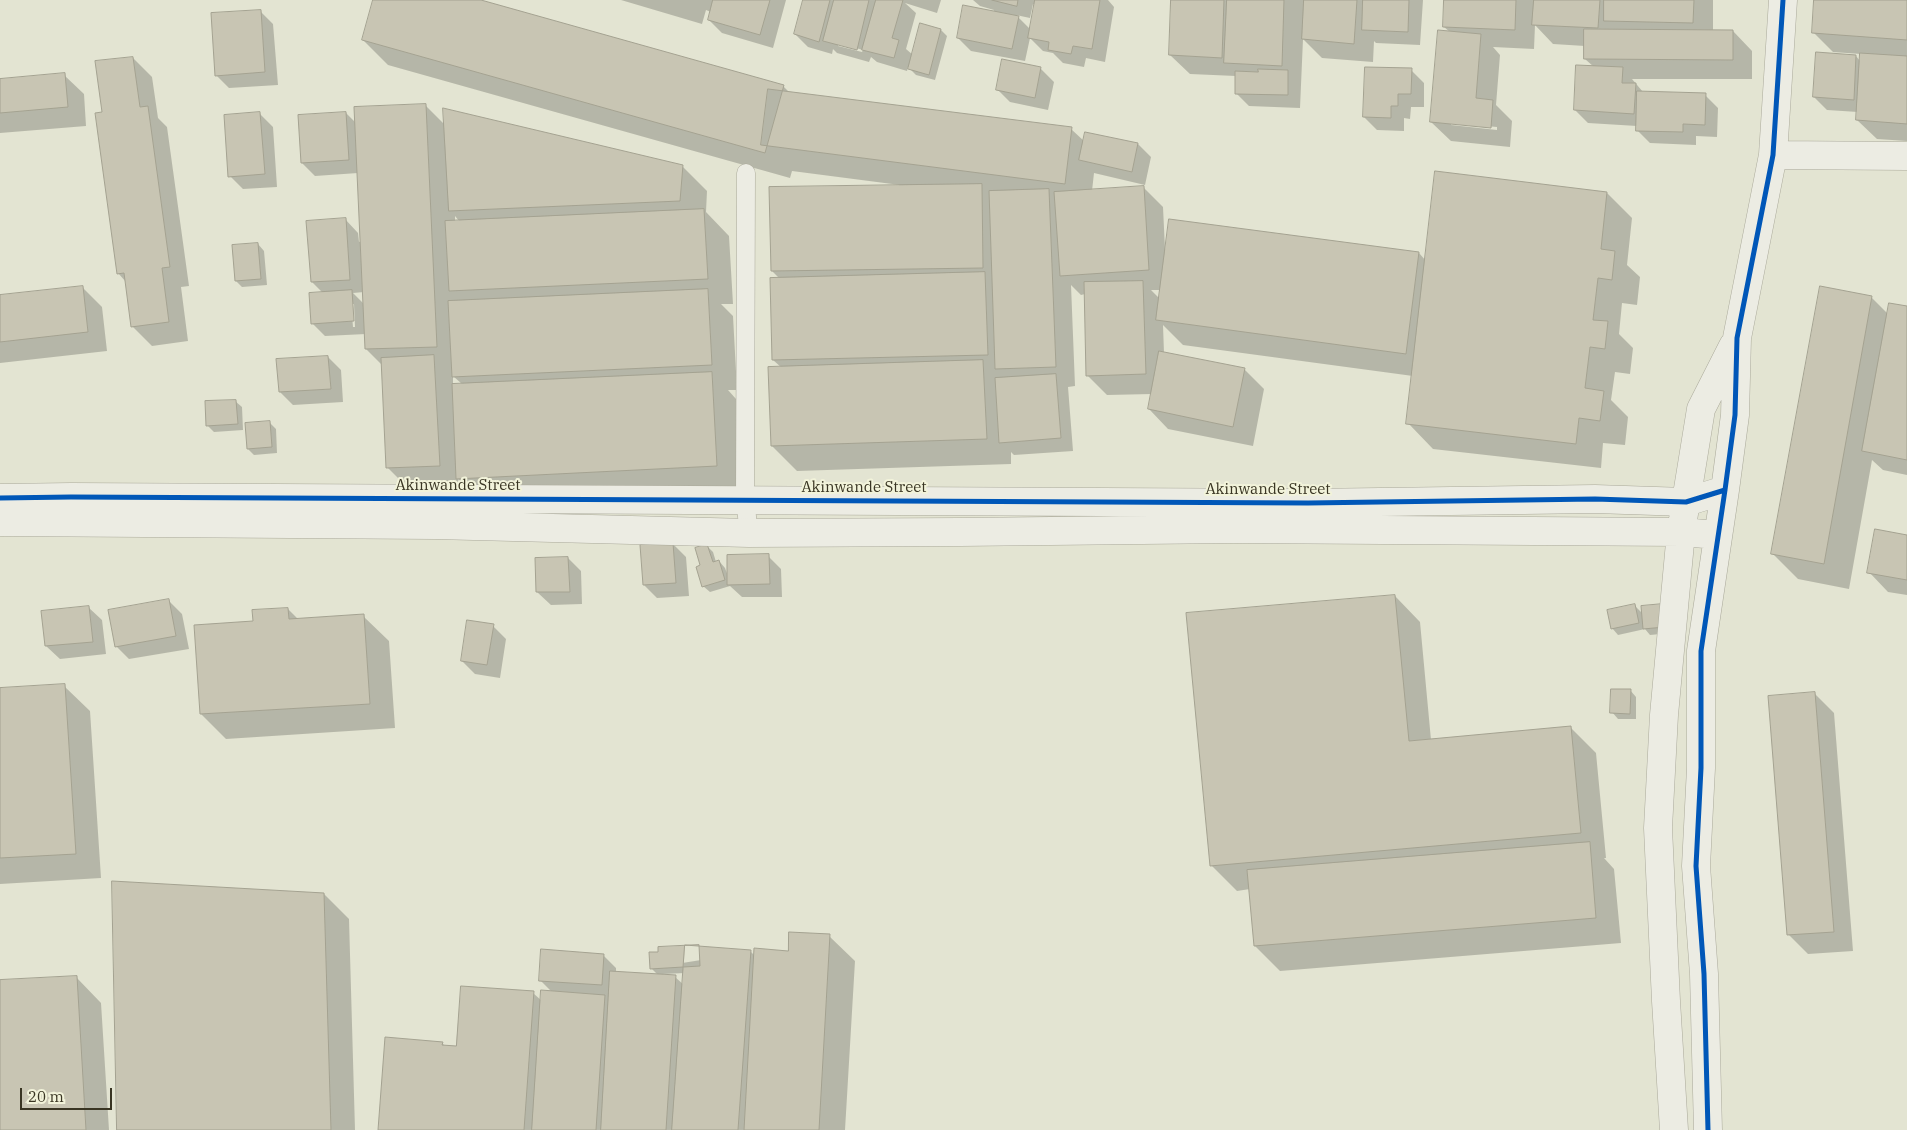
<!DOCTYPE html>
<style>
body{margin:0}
#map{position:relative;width:1907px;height:1130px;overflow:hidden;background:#e3e4d2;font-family:"IBM Plex Serif",serif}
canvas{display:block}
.scale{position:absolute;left:20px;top:1088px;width:92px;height:22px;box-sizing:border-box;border:2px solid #393523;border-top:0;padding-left:6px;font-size:15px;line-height:18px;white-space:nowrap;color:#393523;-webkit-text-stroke:4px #f2f3da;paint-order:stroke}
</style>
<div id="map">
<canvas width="1907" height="1130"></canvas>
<div class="scale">20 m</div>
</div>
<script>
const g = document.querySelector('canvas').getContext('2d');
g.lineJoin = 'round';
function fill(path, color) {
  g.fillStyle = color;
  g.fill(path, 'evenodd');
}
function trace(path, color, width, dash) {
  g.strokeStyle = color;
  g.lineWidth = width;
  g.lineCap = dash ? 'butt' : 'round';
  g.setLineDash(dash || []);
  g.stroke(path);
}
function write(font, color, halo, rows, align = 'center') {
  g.font = font + ' "IBM Plex Serif",serif';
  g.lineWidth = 4;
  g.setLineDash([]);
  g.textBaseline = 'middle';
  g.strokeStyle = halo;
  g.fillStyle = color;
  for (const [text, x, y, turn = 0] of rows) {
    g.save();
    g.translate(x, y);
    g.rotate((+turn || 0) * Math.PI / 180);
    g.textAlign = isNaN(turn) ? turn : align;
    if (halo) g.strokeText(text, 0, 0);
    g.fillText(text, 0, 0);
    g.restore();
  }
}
fill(new Path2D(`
 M374,0H477L783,86L790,93L1071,129L1084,141L1138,144L1151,157L1145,185L1094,173L1092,191L1143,187L1163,207L1165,249L1419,253L1426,261L1607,193L1632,218L1627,265L1640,277L1637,305L1622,303L1619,334L1633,348L1630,374L1615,372L1611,400L1628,417L1625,445L1603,443L1601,468L1433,449L1408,423L1413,376L1183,345L1163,325L1164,353L1244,369L1264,389L1253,446L1168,429L1149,409L1152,394L1107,395L1088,376L1085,294L1081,295L1071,285L1075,386L1068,387L1073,451L1014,455L1011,452V464L797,471L772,446L782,368L773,360L780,279L772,271L900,185L792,171L790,178L388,65L363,40ZM1151,290H1161L1160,299Z
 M621,0H786L773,48L722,33L709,20L711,12L706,10L702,24Z
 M805,0H875L877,2V0H941L937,13L905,3L916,13L906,49L913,55L941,30L947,36L935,80L916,75L908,67L907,71L877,62L871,57L869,62L837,53L833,49L832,54L808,47L795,34ZM838,43L863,50L862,52L838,46Z
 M973,0H1108L1114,7L1105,62L1086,58L1084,67L1063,63L1053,53L1043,51L1030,38L1025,61L971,51L958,38L993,12L994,10L980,6ZM1033,4L1035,5L1031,30L1016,15L1030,18Z
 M1173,0H1423L1420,45L1376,43L1374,41L1373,62L1322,58L1303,39L1300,108L1249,106L1236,93V76L1190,74L1170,55Z
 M1445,0H1713V31H1733L1752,51V79H1632L1643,92L1705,95L1718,108L1717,137L1696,136V145L1650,143L1637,130V126L1588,123L1575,110L1594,67L1585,59V46L1553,44L1535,25L1534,49L1493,47L1500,55L1496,105L1512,121L1510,147L1451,141L1431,122L1450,32L1444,27ZM1451,123L1497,127V130L1451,125Z
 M1815,0H1907V141L1877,139L1857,120L1858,112L1827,110L1814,97L1856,56L1860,61L1861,54L1833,52L1813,32Z
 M260,11L273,24L278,85L229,88L216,75Z
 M133,58L152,77L158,118L167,127L189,286L181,287L188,341L152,346L132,326L126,282L118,273L104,114Z
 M1003,60L1041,69L1054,82L1048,110L1010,102L997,89Z
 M1411,70L1424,83V107H1411L1410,119L1404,118V131L1377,130L1364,117Z
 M64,75L84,94L86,126L0,133V80Z
 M426,106L445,125L682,166L707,191L706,212L729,236L733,304H721L733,316L737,390H728L736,399L741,491L483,503L458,479L459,485L407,487L388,468L382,365L366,349V334L325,336L312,323L323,293L312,282L345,219L358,233L359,242L361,241L358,173L315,176L302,163L346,113L356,123ZM455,216L460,222H455ZM364,292V304L353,293ZM351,304H354L355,327H353ZM453,376L462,384L453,385Z
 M260,114L273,127L277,187L243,189L230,176Z
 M258,244L264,251L267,285L242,287L236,281Z
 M82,287L102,307L107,351L0,363V296Z
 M1872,298L1888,314L1907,307V475L1883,470L1872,460L1849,589L1798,579L1773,554Z
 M328,357L341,370L343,402L293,405L280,392Z
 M235,401L242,407L243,430L214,432L208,426Z
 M269,422L276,429L277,453L254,455L248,449Z
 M1907,537V595L1888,592L1869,572Z
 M673,544L686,557L689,596L657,598L644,585Z
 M707,546L713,552L716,562L719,561L725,568L728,576L768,556L781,569L782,597H742L730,586L710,592L703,586L701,566Z
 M568,558L581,571L582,604L551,605L537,592Z
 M1395,596L1420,622L1431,740L1570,727L1596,753L1606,858H1604L1614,869L1621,943L1280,971L1255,946L1250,889L1237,891L1211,865Z
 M169,601L182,614L189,649L129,659L116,646Z
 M1635,606L1643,614L1671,633L1650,635L1645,629L1618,635L1612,628Z
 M88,607L102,620L106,654L60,659L46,646Z
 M288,609L299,620L363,616L389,641L395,728L226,739L201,714L254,622Z
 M493,626L506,639L500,678L475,674L462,661Z
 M64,686L90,711L101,878L0,884V689Z
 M1630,690L1636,697V719H1618L1612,712Z
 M1815,694L1834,713L1853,951L1808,954L1788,934Z
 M324,894L349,919L355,1130H118Z
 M829,936L855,961L845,1130H380L442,1043L446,1047L457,1048L533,993L542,1001L552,992L540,980L603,955L616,968V973L659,976L651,968L751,952L755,956L789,952ZM685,973L684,985L675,977L663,976V974Z
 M76,977L101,1003L109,1130H0V982Z`), '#0003');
const building = new Path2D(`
 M373,0H481L784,85L765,153L362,40Z
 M713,0H770L760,35L708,20Z
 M803,0H830L819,42L794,34Z
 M834,0H869L857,50L823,41Z
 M876,0H903L892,38L899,40L894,58L862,50Z
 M992,0H1018L1017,6Z
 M1035,0H1100L1092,49L1073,46L1071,54L1048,50L1049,42L1028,38Z
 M1171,0H1224L1222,58L1169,55Z
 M1227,0H1284L1282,66L1224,63Z
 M1304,0H1357L1354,44L1302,39Z
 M1363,0H1409L1408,32L1362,30Z
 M1444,0H1516L1515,30L1443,27Z
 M1534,0H1600L1598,28L1532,25Z
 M1604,0H1694L1693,23L1604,21Z
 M1814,0H1907V40L1812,33Z
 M963,5L1019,16L1012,49L957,38Z
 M261,10L265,72L215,76L211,13Z
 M920,23L941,29L929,75L908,69Z
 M1584,29L1733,30V60L1584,59Z
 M1438,30L1481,34L1476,98L1493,100L1491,128L1430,122Z
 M1816,52L1856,55L1854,100L1813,97Z
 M1860,53L1907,56V124L1856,120Z
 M133,57L140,107L148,106L170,267L162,268L169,322L131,327L124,273L117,274L95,113L102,112L95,61Z
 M1002,59L1041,67L1035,98L996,90Z
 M1576,65L1623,67L1622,83H1636L1634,114L1574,110Z
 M1365,67L1412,68L1411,94H1398V106H1391V118L1363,117Z
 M1258,69L1288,70V95L1235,94V71L1258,72Z
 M65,73L68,107L0,113V79Z
 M768,89L1072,127L1065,184L761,145Z
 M1637,91L1706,93L1705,125L1683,124V132L1636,131Z
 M426,104L437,347L365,349L354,107Z
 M443,108L683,165L680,201L449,211Z
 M260,112L265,174L228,177L224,115Z
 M346,112L349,160L301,163L298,115Z
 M1085,132L1138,143L1132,172L1079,160Z
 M1435,171L1607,192L1601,249L1615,251L1612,280L1598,278L1593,320L1608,321L1605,349L1590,347L1585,388L1604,391L1600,421L1579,418L1576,444L1406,424Z
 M982,184L983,268L771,271L769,187Z
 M1144,186L1149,270L1060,276L1054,192Z
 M1049,189L1056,367L995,369L989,191Z
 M704,209L708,279L449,291L445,221Z
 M346,218L350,280L311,282L306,221Z
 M1169,219L1419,252L1406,354L1156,320Z
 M258,243L261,279L235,281L232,245Z
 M985,272L988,355L772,360L770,278Z
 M1143,281L1146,374L1086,376L1084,282Z
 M83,286L88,332L0,342V295Z
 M1820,286L1872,296L1824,564L1771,554Z
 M708,289L712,365L452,377L448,301Z
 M352,290L354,321L311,324L309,293Z
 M1889,303L1907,306V460L1862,451Z
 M1159,351L1245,368L1233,427L1148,409Z
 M434,355L440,466L386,468L381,358Z
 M328,356L331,389L279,392L276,359Z
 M983,360L987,439L771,446L768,367Z
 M712,372L717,466L456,479L452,384Z
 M1056,374L1061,438L999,443L995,378Z
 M236,400L238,424L206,426L205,401Z
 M270,421L272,447L247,449L245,423Z
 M1875,529L1907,535V580L1867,573Z
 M673,543L676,583L643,585L640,545Z
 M707,544L713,562L719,560L725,580L702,587L696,567L700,565L695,548Z
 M769,554L770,584L727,585V555Z
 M568,557L570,592H536L535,558Z
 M1395,595L1409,741L1571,726L1581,833L1210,866L1186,613Z
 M169,599L176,636L115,647L108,610Z
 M1635,604L1639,623L1611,629L1607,610Z
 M1663,604L1665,627L1643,629L1641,606Z
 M89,606L93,642L45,646L41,611Z
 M288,608L289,619L364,614L370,704L200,714L194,625L253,621L252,610Z
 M467,620L494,624L487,665L461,661Z
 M65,684L76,854L0,858V688Z
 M1611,689H1631L1630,714L1610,713Z
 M1815,692L1834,932L1787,935L1768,696Z
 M1590,842L1596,918L1254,946L1247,870Z
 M112,881L324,893L331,1130H117Z
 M789,932L830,934L819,1130H744L754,948L788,951Z
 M685,945L751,950L738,1130H672Z
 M699,945L700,966L650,969L649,952H658V947Z
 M541,949L604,954L602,985L539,981Z
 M610,971L676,975L666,1130H601Z
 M77,976L86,1130H0V980Z
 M461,986L534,991L524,1130H378L385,1037L443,1042L442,1045L456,1046Z
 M541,990L605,995L596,1130H532Z`);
fill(building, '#c8c5b3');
trace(building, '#a4a291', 1);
const service = new Path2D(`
 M746,173L745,500L749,533`);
const minor = new Path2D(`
 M1773,155L1907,156
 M0,498L71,497L1308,503L1595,499L1686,502L1725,490
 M0,522L434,525L749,533L960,532L1233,529L1681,532L1718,535
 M1674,1130L1666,1001L1658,828L1664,715L1681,532L1701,409L1733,346
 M1708,1130L1704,974L1696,866L1701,768V651L1725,490L1735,415L1737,338L1773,155L1783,0`);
trace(service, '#aaa99a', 19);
trace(minor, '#aaa99a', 29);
trace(service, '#ecece3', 18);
trace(minor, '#ecece3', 28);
trace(new Path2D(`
 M0,498L71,497L1308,503L1595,499L1686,502L1725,490
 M1708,1130L1704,974L1696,866L1701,768V651L1725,490L1735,415L1737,338L1773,155L1783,0`), '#0057b8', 5);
write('15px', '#393523', '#f2f3da', [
 ["Akinwande Street",458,486],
 ["Akinwande Street",864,488],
 ["Akinwande Street",1268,490]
]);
</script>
